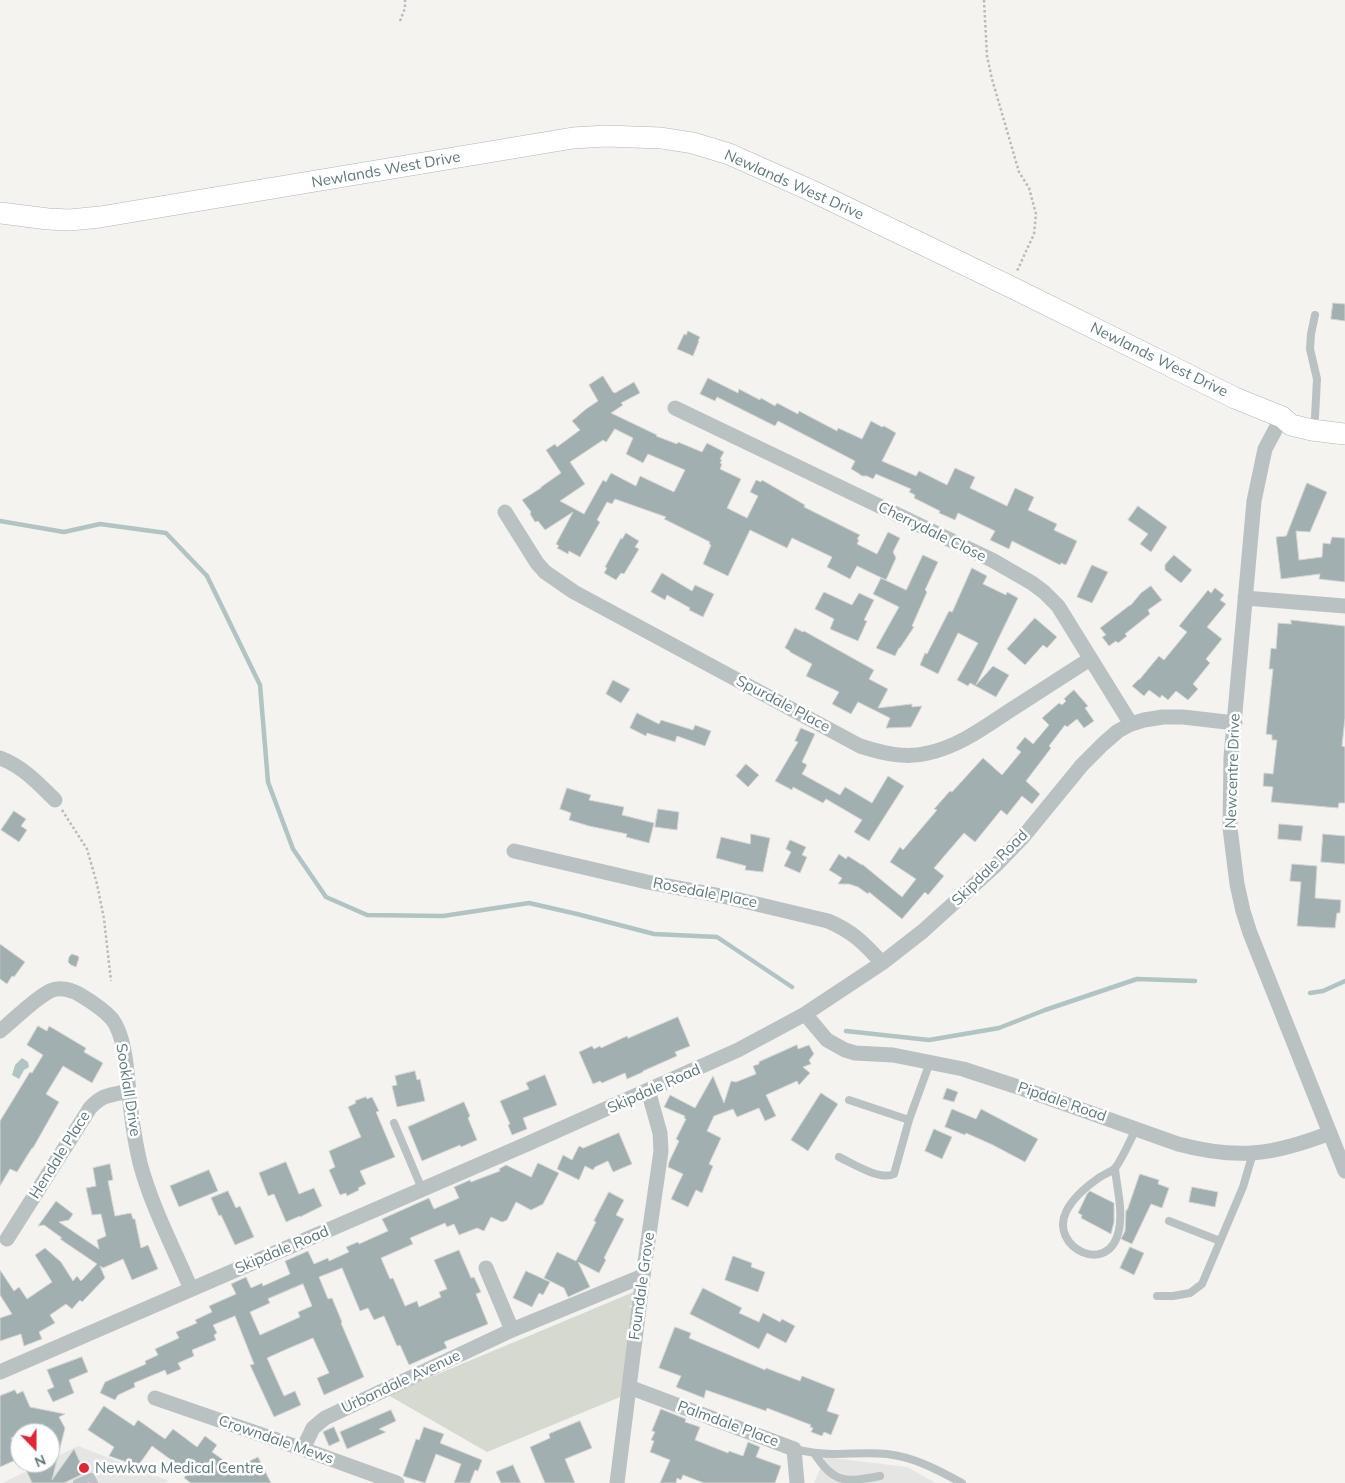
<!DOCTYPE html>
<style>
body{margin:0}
#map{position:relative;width:1345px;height:1483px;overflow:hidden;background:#f4f3f0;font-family:Mulish,sans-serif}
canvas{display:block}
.north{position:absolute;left:10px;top:1423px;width:50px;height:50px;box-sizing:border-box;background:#fff;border:1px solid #bfc9ca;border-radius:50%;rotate:158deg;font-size:14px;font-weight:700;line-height:20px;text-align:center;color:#60787b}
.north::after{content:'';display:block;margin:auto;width:18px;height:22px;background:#e02534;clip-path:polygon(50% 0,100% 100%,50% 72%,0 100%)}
</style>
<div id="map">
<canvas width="1345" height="1483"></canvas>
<div class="north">N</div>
</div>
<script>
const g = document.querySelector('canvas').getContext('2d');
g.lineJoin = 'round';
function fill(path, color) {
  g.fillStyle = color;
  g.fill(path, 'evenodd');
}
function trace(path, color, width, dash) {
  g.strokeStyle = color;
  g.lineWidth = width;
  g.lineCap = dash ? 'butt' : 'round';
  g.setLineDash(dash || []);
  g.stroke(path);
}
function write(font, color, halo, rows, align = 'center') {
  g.font = font + ' Mulish,sans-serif';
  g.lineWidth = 5;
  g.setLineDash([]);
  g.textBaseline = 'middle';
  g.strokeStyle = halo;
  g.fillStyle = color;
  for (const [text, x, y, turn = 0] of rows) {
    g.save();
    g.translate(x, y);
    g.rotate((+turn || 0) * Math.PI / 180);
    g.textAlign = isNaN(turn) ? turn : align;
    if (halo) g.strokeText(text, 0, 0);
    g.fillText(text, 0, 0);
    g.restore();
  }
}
fill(new Path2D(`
 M78,1446L169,1481L164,1483H2L44,1463H50V1460Z
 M825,1457L907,1467L936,1483H814Z`), '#e5e5e4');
fill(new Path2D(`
 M636,1291L634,1303L629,1307L639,1310L625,1395L487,1452L388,1395Z`), '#d6d9cf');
fill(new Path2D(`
 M22,1058L28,1062L29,1067L24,1070L19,1079L12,1075L15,1065Z`), '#b1c3c2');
trace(new Path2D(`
 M0,521L64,532L100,524L166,533L207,576L260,685L268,782L293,849L326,897L367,915L443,916L529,903L577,914L654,934L717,937L792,987
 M1310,993L1323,991L1345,981
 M846,1031L929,1040L999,1028L1045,1010L1137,979L1195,981`), '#b1c3c2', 4.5);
const building = new Path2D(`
 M1333,303L1345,304V321L1331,319Z
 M688,331L700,337L698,341H699L693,356L677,349L684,334L686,335Z
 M603,376L613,392L615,393L634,382L640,393L621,403L623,405L611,413L657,435L656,436L677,444L678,442L702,452L707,443L724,452L720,459L722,460L720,463L722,464L720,469L741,479L727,508L747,518L758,496L750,492L756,480L761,482L762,480L805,505L804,507L860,535L857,539L859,540L857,544L877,554L888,532L900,538L893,552L896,558L886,580L857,566L850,579L827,567L832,557L792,538L787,548L750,530L728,576L703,564L711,545L709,544L710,542L664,519L666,517L615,499L612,504L607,502L597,520L600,522L580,557L569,551L568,554L557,548L559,546L556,544L573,512L545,530L538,521L535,522L530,514L531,512L522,500L541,488V487L561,473L546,450L555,444L557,447L580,430L572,421L586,409L598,401L589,385ZM615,429L633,438L626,454L643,463L648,454L685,470L674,492L640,476L636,486L611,473L606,482L603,480L584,514L560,501L585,484L570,462L603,440L606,442Z
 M708,378L738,393L739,389L760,400L761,398L775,406L777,403L798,414L799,411L837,431L838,428L862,439L871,421L882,427L884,426L896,433L882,461L916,476L919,471L947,485L955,468L975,477L970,488L1007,506L1015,488L1034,497L1028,510L1057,524L1054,530L1077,541L1066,565L1061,563L1060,565L1012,541L1009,549L990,540L995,531L958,513L955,520L939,513L940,511L914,498L915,495L909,492L911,489L876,474L873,479L867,476H862L858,473L851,469L855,461L778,421L775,426L717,397L715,401L700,394Z
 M1307,483L1327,492L1310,532L1296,531L1299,560L1322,557L1323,543L1330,544L1332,537L1345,538V582L1319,579L1320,574L1281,579L1276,537L1286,536Z
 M1138,506L1167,527L1151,552L1140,544L1148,534L1128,520Z
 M626,533L639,541L635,547L639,549L624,574L621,573L616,580L604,573L607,568L605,567L621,538L622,539Z
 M923,555L938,562L925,590L927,592L912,626L914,627L900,648H899L895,656L876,648L899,607L873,594L881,578L906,590Z
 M1174,555L1192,570L1181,583L1165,570V565Z
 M1092,565L1108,572L1092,603L1077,597Z
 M972,568L987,576L983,584L1006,595L1007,592L1018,598L976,685L993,666L1009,675L996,697L970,683L968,686L957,680L978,643L958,633L938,674L920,665L925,653L927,654L949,611L952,612Z
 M662,573L692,591L695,585L714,594L703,617L689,610L690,608L667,595L665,600L651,592Z
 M1151,586L1162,600L1148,610L1150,614L1125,634L1127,636L1118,643L1116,641L1109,646L1102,637L1106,635L1100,628L1130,605H1131L1141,593Z
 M1215,588L1224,595L1220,600L1226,604L1207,627L1222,639L1206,659L1210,663L1193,684L1198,689L1188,700L1176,691L1168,700L1162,695L1160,698L1149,690L1144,696L1132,686L1138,680L1140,679L1159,656L1164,660L1187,632L1179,626L1208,590L1211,593Z
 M824,592L852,605L859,593L874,600L864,620L867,621L858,641L830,629L834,619L815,609Z
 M1035,618L1057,637L1047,648L1043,645L1025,665L1007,649Z
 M1291,620L1345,626V718L1342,746L1345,747V803H1339L1338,808L1271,802L1273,787L1263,786L1264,773L1273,774L1277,740H1272V735L1266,734L1273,669H1269L1271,648L1276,649L1278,623L1291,624Z
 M795,628L803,632L804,631L874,670L869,679L888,689L878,708L912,704V707L922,706L911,727L886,728L890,718L858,702L851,714L832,704L839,692L806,676L812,664L790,652V651L785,648Z
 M613,680L630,689L621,703L606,694Z
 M1074,690L1088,706L1085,708L1094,721L1084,728L1077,719L1067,727L1065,725L1049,746L1051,748L1026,781L1040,794L1032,804L1022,796L1007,815L1001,810L975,842L964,833L934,868L944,876L928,895L925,892L902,919L869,892L868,894L858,887L849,884H838L842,878L829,870L839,854L846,859L848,856L862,865V864L902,897L916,879L890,862L900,847L903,850L937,810L934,809L950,791L952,792L983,758L1002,775L1021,752L1016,748L1025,737L1033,744L1049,725L1042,718L1059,703L1062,705L1066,701L1064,699Z
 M637,713L659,724L661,720L693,730L695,725L711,731L705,746L677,736L675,742L647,733L646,736L630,728Z
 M801,728L815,734L802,762L807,765L802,774L840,795L845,787L872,803L888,776L904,786L869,841L854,832L862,820L826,799L823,803L793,787L792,790L775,781L798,742L795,741Z
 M746,764L759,775L748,787L736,776Z
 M567,788L591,795L589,800L624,807L622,815L654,823L649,843L626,837L627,834L589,826L569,820L571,813L560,809Z
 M658,809L679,812L677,830L655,827Z
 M14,811L26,819L21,826L27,830L19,842L1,830Z
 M1279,824L1303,826L1301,841L1278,839Z
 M751,834L770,838L763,872L745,870L746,866L716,858L721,837L750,844Z
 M1323,834L1345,836V864L1321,862Z
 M790,840L806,847L802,855L807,857L800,873L784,866L791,852L786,849Z
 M1292,864L1317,866L1315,898L1341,900L1340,913H1337L1335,928L1297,926L1301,882L1290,881Z
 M0,944L25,962L14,977L12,976L7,984L0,979Z
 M72,954L78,956L79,958L76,967L71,965L68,962L69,957Z
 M678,1017L690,1046L675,1052L677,1056L643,1071V1072L627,1079L625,1073L602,1083L600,1081L593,1084L579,1052L592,1046L594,1049L600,1046L601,1048L627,1036L628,1038Z
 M38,1026L47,1031L49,1026L86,1048L84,1052L103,1063L92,1083L63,1066L46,1094L59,1102L33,1148H32L17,1172L10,1169L0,1186V1121L30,1072L32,1073L43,1055L27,1045Z
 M797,1045L798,1049L809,1045L814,1054L809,1060L811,1064L803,1067L810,1073L799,1085L797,1081L766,1095L776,1116L765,1121L759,1108L737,1117L733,1109L714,1116L707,1131L721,1138L709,1164L713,1166L702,1193L696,1190L688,1207L671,1199L683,1174L668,1167L669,1162L679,1141L676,1139L686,1119L684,1118L685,1116L664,1107L670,1095L695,1108L713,1076L724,1103L731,1081L736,1082L756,1074L753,1066L759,1064V1062Z
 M415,1071L417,1080L420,1079L425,1101L397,1107L392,1086L397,1085L395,1076Z
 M545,1075L557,1105L523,1118L527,1129L512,1135L508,1125L510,1124L500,1101L529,1089L526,1083Z
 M947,1088L958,1092L954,1102L943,1099Z
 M821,1093L838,1104L808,1151L791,1140Z
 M366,1097L367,1099L372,1097L379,1111L376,1112L395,1157L360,1171L366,1184L358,1188L359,1190L347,1196L346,1193L340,1195L329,1170L335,1167L329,1151L361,1137L348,1107L356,1103L355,1101Z
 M464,1102L470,1116L468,1118L477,1140L461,1147L460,1145L422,1161L408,1127Z
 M952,1109L976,1119L981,1109L1038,1139L1025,1162L993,1145L966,1133L965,1135L945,1127Z
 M934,1129L952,1137L942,1159L925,1151Z
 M619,1133L632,1164L613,1172L608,1161L595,1167L593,1170L585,1166L579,1180L557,1169L563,1155L572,1160L579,1146L583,1148Z
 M286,1162L299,1194L314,1188L322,1206L300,1217V1216L286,1222L274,1194L268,1196L259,1173Z
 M538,1163L559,1173L543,1204L531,1210L516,1202L507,1220L502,1222L491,1217L484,1231L477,1228L459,1235L454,1224L447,1227L445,1223L410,1238L413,1244L381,1258L390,1279L393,1278L405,1306L417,1301L419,1307L441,1297L439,1292L447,1289L434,1260L459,1250L471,1278L474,1277L481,1292L476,1294L488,1324L444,1342L447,1348L409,1365L400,1345L397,1346L384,1316L374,1320L368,1308L360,1311L342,1268L319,1277L328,1299L332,1298L342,1322L341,1323L364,1377L324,1395L317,1378L329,1373L313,1338L287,1349L267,1358L284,1396L295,1391L301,1405L274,1417L250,1365L254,1364L235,1316L213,1325L217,1333L214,1335L216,1340L192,1350L194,1356L178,1363L181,1369L167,1375L165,1370L134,1383L135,1387L118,1395L115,1400L100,1393L105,1382L146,1364L145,1361L158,1355L155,1349L179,1338L176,1332L197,1323L195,1320L212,1312L209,1306L236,1294L231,1284L246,1277L251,1288L262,1283L263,1286L290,1274L285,1261L308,1251L314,1264L328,1258L329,1261L349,1252L346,1247L358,1242L359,1244L388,1231L382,1219L429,1198L434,1209L459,1198L454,1187L470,1180L471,1182L500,1171L499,1169L506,1165L531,1177ZM303,1284L312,1306L298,1312L300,1317L260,1335L250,1312L270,1303L268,1299Z
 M110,1164L113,1180L108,1181L115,1216L131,1213L133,1219H135L141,1248L148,1245L158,1269L132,1280L123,1259L103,1268L100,1266L105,1278L82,1302L80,1300L72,1309L66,1304L50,1315L55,1323L39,1332L42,1339L24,1346L21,1334L0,1341V1318L12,1314L0,1295V1270L14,1291L19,1287L27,1299L52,1282L35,1255L45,1248L61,1262L73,1281L77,1276L81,1281L97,1264L60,1239L62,1238L44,1225L38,1226L56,1201L73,1214L69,1220L59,1222L99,1249L97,1240L106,1236L101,1214L92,1215L86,1188L96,1186L93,1168Z
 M209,1170L218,1191L179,1207L170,1186Z
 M1140,1174L1159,1180L1158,1184L1169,1188L1162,1208L1151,1204L1132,1244L1121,1239L1125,1231L1126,1210H1127Z
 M1192,1187L1218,1192L1215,1207L1189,1202Z
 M228,1191L236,1208L240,1206L254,1237L235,1245L221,1215L219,1216L211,1198Z
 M1090,1191L1114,1203V1222L1111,1234L1081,1218L1082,1215L1078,1213L1087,1194Z
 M609,1192L624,1200L616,1215L624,1219L604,1258L606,1260L599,1273L578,1262L590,1287L568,1297L564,1288L544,1278L557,1252L576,1261L596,1222L594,1221Z
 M1130,1247L1144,1253L1134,1275L1120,1268Z
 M733,1256L752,1263L751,1267L765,1272L758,1292L725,1280Z
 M526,1271L550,1282L543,1295L539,1293L532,1307L513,1298Z
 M703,1288L742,1308L739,1313L759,1322L763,1313L780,1322L782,1319L795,1326L786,1343L767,1333L759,1349L690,1314Z
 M675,1327L691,1333L689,1338L765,1370L766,1368L800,1381L802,1376L835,1389L827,1411L839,1415L831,1435L824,1432L822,1436L811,1432L813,1428L810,1427L811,1425L767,1408L766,1411L706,1390L704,1398L676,1387L681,1376L659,1368Z
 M82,1357L88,1372L69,1380L74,1393L53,1402L47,1390L54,1387L47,1370Z
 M15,1390L17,1394L23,1391L30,1407L65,1414L59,1417L65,1428L52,1480L74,1449L85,1473L64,1483H32L23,1463H50V1433H41L43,1424L11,1438L20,1458L0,1467V1396Z
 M104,1406L134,1426L138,1420L165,1439L173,1429L197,1447L205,1436L217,1445L212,1452L235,1468L258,1457L271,1483H191L184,1478L188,1472L152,1446L138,1466L109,1456L114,1447L88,1430Z
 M661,1409L686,1419L685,1422L700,1427L695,1440L728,1453L729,1451L743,1456L748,1442L760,1447L756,1457L781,1466L775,1483H704L683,1475L681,1480L677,1478L676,1483H660L670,1460L650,1452L654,1441L651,1440L655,1432L652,1431Z
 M391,1410L396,1421L379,1429L386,1432L347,1449L340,1432Z
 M580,1421L592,1448L565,1459L575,1483H545L530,1447L550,1438L549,1434Z
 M334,1427L340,1441L329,1446L323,1432Z
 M424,1427L444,1434L440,1443L482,1460L478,1471L475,1470L470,1483H454L461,1464L436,1454L425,1483L403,1476L416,1439L419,1440Z
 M513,1465L521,1483H501L496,1472Z`);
fill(building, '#a2afb0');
trace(building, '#d5d5d3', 1);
const secondary = new Path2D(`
 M0,213L48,219L70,220L100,217L573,138L606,136L661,138L693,143L729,154L810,190L1009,286L1235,398L1282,417L1291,425L1312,430L1345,434`);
trace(secondary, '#adb6b7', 22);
trace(new Path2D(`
 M984,0L987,56L992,79L1019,172L1029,188L1036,214L1034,234L1017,271
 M400,21L405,8V0
 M62,810L87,849L97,884L104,919L111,981`), '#b7bbbc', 2.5, [2.5, 2.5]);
trace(new Path2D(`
 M1315,315L1311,334L1310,349L1317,379L1315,417
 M849,1100L909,1120
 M394,1123L422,1189
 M839,1157C852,1163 880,1181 894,1174L909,1120L930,1062
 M1115,1169C1117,1188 1123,1210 1119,1230C1109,1278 1049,1247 1066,1212C1073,1197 1087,1186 1100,1177C1105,1174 1110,1172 1114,1169C1120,1164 1131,1138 1136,1129
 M1169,1221L1220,1241
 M1157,1296H1173L1190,1293L1202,1284L1243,1187L1253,1153
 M794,1449C807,1452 819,1454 832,1454C851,1454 869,1452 887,1454C914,1457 938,1470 962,1483
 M814,1453C834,1483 844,1483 880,1476
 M77,1483L91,1477L94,1483`), '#bac1c3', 8);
trace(new Path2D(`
 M675,408L992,560L1032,583L1044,592L1058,606L1131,724
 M1282,417L1265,449L1254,501L1231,757L1230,828L1237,884L1243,911L1250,933L1345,1171
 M505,512L537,563L545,572L574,592L860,746C882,753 905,759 928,753C957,747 982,729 1006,713C1034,695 1062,677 1090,659
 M1245,598L1345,606
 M0,758C22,766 38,783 55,800
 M514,851L647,882L727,897L828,921C852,931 864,943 882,963
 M805,1014L827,1040L845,1050L855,1053L893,1055L963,1069L1015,1086L1178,1144C1238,1160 1273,1155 1330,1133
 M0,1031C14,1020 34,999 50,991C60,986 73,990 82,996C92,1002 104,1010 112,1019C128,1040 127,1085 131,1111C133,1128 136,1146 140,1163C151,1205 174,1249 191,1289
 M7,1239L90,1108C103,1094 111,1095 129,1091
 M486,1268L512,1330
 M0,1372L527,1144L738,1050L805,1014L882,963L923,931L995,866L1023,837L1082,765L1103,744L1118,731L1131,724L1144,720L1163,717H1183L1235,723
 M629,1387L794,1449L797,1483
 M155,1398L303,1449L397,1483
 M303,1449L313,1428L325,1418L512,1330L643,1276
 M617,1483L643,1276L661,1151L660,1133L648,1090`), '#bac1c3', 15);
trace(secondary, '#fff', 21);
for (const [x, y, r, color] of [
 [84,1468,6,"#e02534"]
]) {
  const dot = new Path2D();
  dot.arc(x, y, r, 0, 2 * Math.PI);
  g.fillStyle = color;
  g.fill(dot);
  trace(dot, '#fff', 2);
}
write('15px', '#60787b', '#fff', [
 ["Newlands West Drive",386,170,-10],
 ["Newlands West Drive",794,185,24],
 ["Newlands West Drive",1159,360,26],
 ["Cherrydale Close",932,532,26],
 ["Spurdale Place",783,704,28],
 ["Newcentre Drive",1233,771,-88],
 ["Skipdale Road",990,868,-45],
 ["Rosedale Place",705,893,11],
 ["Skipdale Road",654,1089,-24],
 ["Sooklall Drive",128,1090,81],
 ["Pipdale Road",1062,1102,19],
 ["Hendale Place",60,1155,-58],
 ["Skipdale Road",282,1250,-23],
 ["Foundale Grove",642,1286,-82],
 ["Urbandale Avenue",401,1382,-25],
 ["Palmdale Place",728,1424,20],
 ["Crowndale Mews",276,1440,19]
]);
write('15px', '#60787b', '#fff', [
 ["Newkwa Medical Centre",95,1468]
], 'left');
</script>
